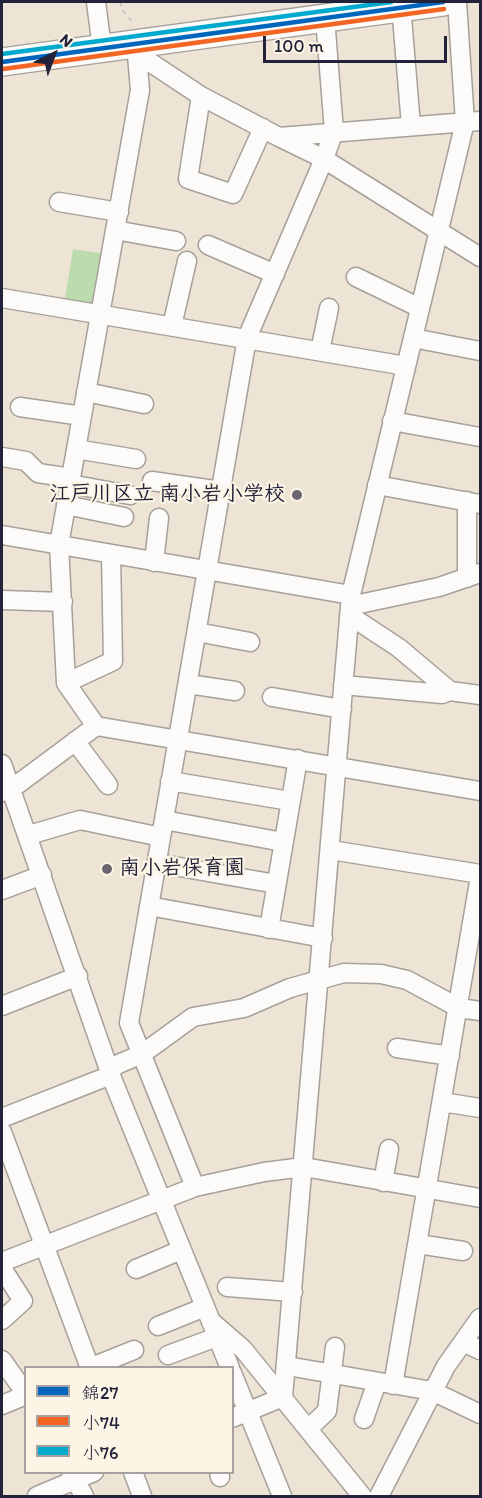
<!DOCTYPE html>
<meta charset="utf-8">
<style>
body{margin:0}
#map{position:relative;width:482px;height:1498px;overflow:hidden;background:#ede4d6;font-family:Itim,"Klee One",sans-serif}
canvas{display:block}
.frame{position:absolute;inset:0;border:3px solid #22223b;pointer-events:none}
.legend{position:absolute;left:24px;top:1366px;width:210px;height:108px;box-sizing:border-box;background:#fcf5e5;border:2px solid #a5a1a1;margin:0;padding:8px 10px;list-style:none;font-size:18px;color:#22223b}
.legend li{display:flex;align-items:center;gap:12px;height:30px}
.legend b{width:30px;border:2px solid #a5a1a1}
.north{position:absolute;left:24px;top:24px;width:60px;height:60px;-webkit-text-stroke:4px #fcf5e5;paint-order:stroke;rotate:42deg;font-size:16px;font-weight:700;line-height:24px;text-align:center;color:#22223b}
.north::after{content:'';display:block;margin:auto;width:21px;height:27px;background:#22223b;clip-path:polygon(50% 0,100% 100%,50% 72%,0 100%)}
.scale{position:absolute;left:263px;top:36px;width:184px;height:27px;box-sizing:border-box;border:3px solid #22223b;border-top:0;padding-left:8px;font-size:18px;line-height:21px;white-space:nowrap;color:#22223b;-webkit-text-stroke:4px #fcf5e5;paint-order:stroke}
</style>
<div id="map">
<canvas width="482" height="1498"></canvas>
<div class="frame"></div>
<ul class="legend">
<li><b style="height:8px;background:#0065bd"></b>錦27</li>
<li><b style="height:8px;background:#f26522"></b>小74</li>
<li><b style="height:8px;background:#00a9ce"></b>小76</li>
</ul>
<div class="north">N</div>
<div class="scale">100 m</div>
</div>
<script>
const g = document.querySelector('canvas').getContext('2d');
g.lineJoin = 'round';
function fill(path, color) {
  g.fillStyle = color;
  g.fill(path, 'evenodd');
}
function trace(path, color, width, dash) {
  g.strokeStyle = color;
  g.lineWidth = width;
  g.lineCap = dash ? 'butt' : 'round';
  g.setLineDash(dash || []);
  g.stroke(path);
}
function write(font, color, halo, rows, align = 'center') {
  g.font = font + ' Itim,"Klee One",sans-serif';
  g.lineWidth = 4.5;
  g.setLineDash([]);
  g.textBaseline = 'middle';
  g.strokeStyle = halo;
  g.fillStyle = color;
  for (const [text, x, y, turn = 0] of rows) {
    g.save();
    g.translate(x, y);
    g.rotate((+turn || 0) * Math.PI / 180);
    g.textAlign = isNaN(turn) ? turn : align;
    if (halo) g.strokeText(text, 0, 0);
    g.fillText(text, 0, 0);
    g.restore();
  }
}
fill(new Path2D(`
 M73,249L106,254L97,310L64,305Z`), '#bcdcae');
const minor = new Path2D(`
 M96,2L102,48
 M402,17L411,126
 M136,53L201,96L279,137L480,121
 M201,96L188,179L233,194L263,128
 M279,137L324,159L480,257
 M59,202L119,212
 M115,230L176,241
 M208,245L275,274
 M356,277L420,308
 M2,298L406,366
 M172,326L187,261
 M413,338L480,351
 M320,351L329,308
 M86,392L144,404
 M20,407L82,416
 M392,421L480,437
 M76,449L136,459
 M2,457L26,461L38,473L71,478
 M152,481L221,491
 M70,484L130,495
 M377,485L480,504
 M467,501V578
 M66,505L124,517
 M2,535L351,595
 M154,562L159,518
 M2,600L63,602
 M350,606L439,587L480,573
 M349,615L399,648L450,691L480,695
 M197,632L250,642
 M66,683L113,661L111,554
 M188,684L235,691
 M343,685L442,694L450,691
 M272,697L342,709
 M96,726L66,683L59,545L140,90L136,44
 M75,741L108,785
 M2,764L113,1081L230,1368
 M170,781L290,801
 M2,792L18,784L96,726L480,791
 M164,820L283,842
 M29,835L80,820L161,837
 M331,850L480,874
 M157,863L276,884
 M2,890L42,875
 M149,906L323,938
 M269,929L298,759
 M2,1006L78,976
 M397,1048L450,1056
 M442,1102L480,1108
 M2,1118L106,1077L116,1065L142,1054L193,1017L244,1008L290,988L344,973L381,974L407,980L459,1008L480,1011
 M2,1132L90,1368
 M383,1182L389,1149
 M195,1187L129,1023L247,338L324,159L334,131L325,18
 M418,1244L463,1251
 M2,1262L195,1187L264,1172L304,1167L480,1198
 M2,1268L23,1301L2,1320
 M136,1269L181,1250
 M227,1287L293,1292
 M213,1323L243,1349L362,1496
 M158,1326L205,1307
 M463,1342L480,1350
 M168,1355L217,1337
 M2,1360L26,1394
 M287,1366L432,1391L480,1414
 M89,1368L134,1350
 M232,1373L282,1496
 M393,1385L480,876
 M283,1397L351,595L465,122L457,2
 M2,1405L26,1395
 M232,1418L283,1397
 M364,1419L377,1382
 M308,1429L327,1411L335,1347
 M71,1472L84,1496
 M133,1472L142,1496
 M219,1472L220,1477
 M37,1496L94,1472
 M379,1496L446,1366L480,1318`);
const highway = new Path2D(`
 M2,62L443,2`);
trace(minor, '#a6a09b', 21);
trace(highway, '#a6a09b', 30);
trace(new Path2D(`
 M120,2L123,11L134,24`), '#cac8c7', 2, [4.5, 4.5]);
trace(minor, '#fcfbf9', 18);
trace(highway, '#fcfbf9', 27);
trace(new Path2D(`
 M2,62L443,2`), '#0065bd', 4.5);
trace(new Path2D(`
 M3,69L444,9`), '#f26522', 4.5);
trace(new Path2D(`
 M2,54L391,2`), '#00a9ce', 4.5);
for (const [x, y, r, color] of [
 [297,495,6,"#696671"],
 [107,869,6,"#696671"]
]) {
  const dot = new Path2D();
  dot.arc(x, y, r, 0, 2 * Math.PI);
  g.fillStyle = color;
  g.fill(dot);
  trace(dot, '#fcf5e5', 2);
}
write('bold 21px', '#22223b', '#fcf5e5', [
 ["江戸川区立 南小岩小学校",285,495],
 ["南小岩保育園",119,869,"left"]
], 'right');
</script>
